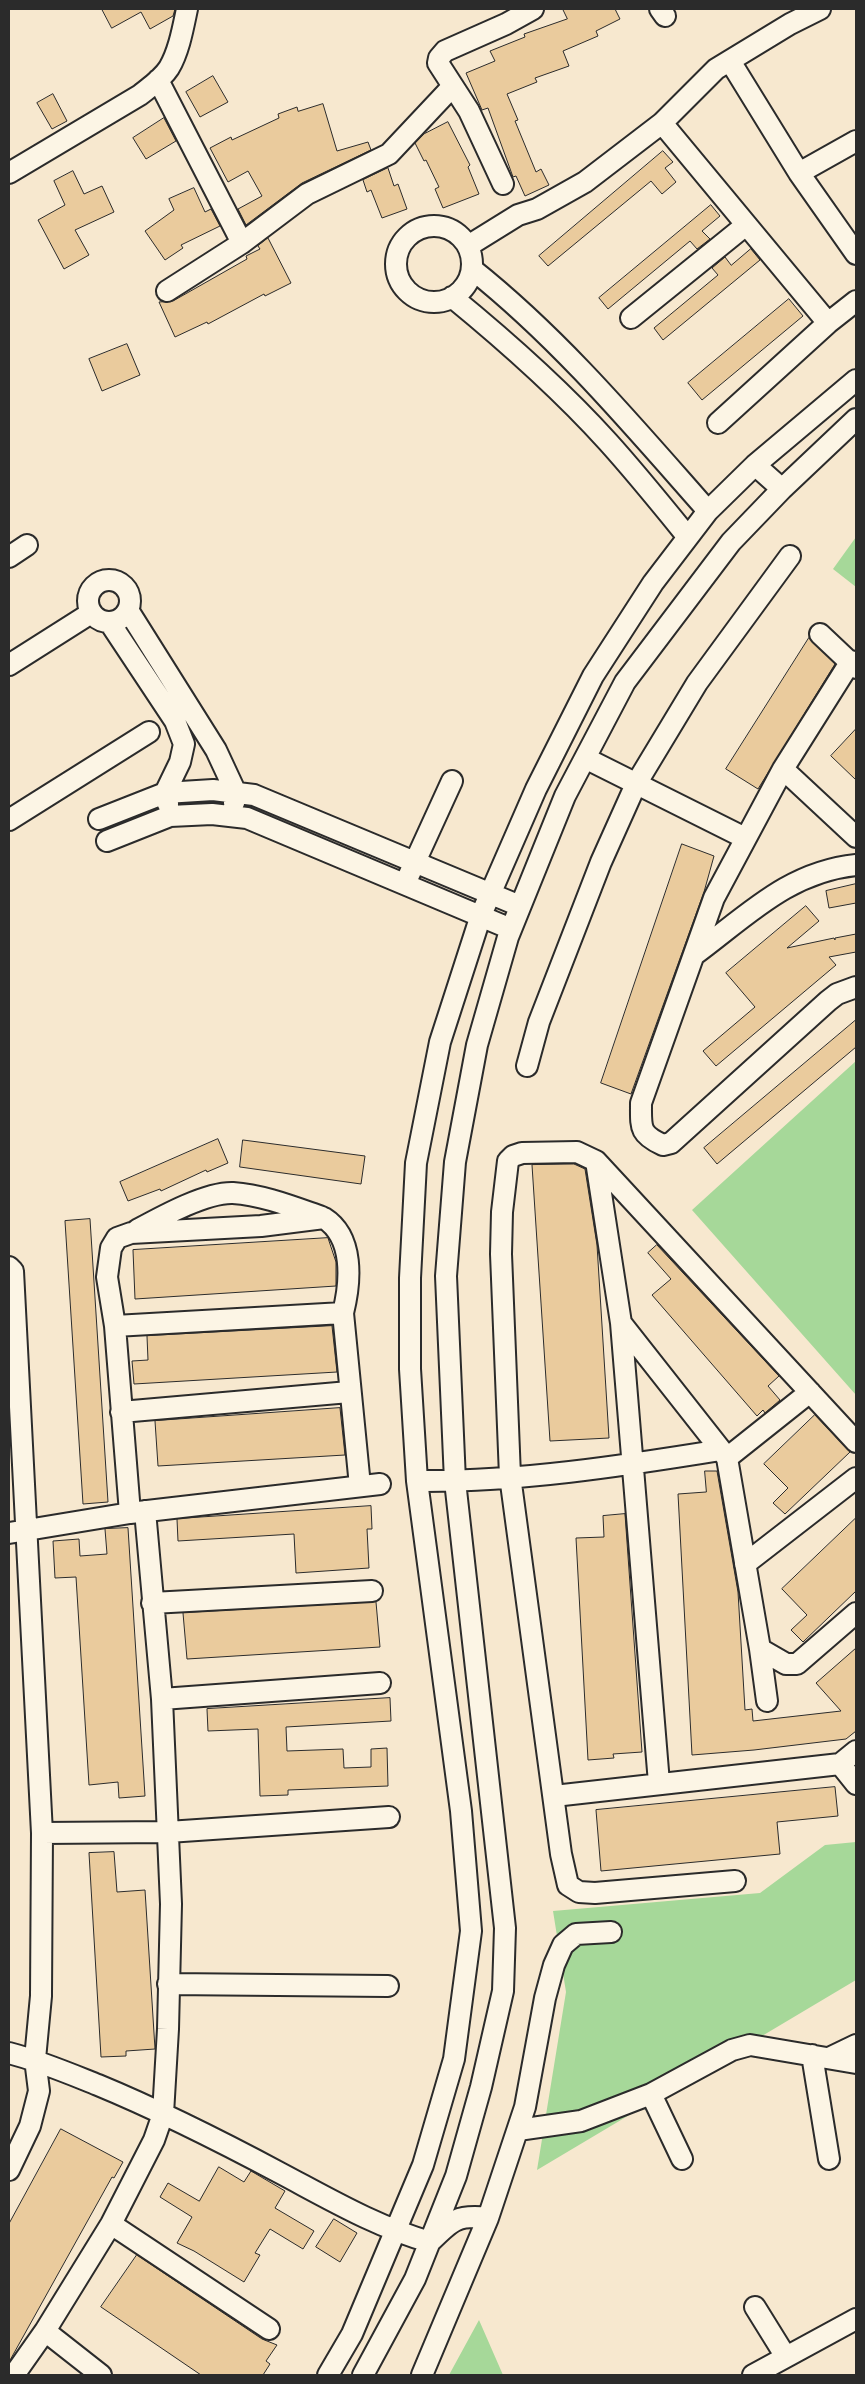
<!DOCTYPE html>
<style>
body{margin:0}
#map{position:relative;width:865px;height:2384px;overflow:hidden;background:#f7e8cf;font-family:Dekko,sans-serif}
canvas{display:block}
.frame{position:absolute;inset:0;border:10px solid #2b2b2b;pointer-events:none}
</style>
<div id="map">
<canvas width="865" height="2384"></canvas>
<div class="frame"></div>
</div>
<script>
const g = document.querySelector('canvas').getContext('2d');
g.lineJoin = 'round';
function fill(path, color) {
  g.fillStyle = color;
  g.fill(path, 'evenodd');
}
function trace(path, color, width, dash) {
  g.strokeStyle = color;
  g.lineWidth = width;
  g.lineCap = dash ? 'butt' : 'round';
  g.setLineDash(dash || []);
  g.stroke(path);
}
fill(new Path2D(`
 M856,537V587L833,569Z
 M856,1061V1395L692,1210Z
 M856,1842V1980L537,2170L566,1992L553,1911L760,1893L825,1845Z
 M479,2320L503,2375H449Z`), '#a6d899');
const building = new Path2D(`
 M102,9H175L173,16L150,29L141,12L112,28Z
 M563,9H615L620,19L596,31L598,36L563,51L569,66L535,78L537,82L507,94L518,120L515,121L536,172L541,169L549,185L525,196L516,176L513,177L488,108L482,110L466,73L495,61L490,51L525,37L524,34L567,19Z
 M213,76L228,102L200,117L186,92Z
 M53,94L67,121L52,129L37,103Z
 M323,104L337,151L368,142L371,150L302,183L246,225L238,209L262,196L248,171L228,182L210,148L231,137L232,140L279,118L278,114L297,107L298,111Z
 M164,118L176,141L146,159L133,138Z
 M448,122L470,165L468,167L479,194L443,208L435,189L439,187L426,160L424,161L415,143L424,134Z
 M663,151L673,162L665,168L676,182L662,194L651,181L548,266L539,256Z
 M388,168L394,186L398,184L407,209L382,218L371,190L367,192L363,180Z
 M73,171L84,194L102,186L114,212L75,230L89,255L64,269L38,220L65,205L54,181Z
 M194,188L205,212L211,209L220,226L181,245L183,248L165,260L145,231L174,210L169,199Z
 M711,205L720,216L702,231L710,239L697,249L690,241L608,309L599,298Z
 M268,238L291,283L265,296L264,294L208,324L207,322L175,337L159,302L173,301L247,259L246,256L260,249L258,246Z
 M751,249L760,260L663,340L654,328L718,275L712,268L725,257L731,265Z
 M789,299L803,316L702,400L688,383Z
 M127,344L140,375L102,391L89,359Z
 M809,638L835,664L758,789L726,769Z
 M856,729V780L831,756Z
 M682,844L714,856L704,892L631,1094L601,1083Z
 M856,884V903L829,908L826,891Z
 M806,906L819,921L787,948L834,938L835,940V938L856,934V952L829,957L836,965L716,1066L703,1051L755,1007L726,973Z
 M856,1020V1047L717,1164L704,1148Z
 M218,1139L228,1163L207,1172L206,1170L161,1191L160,1189L128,1201L120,1182Z
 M243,1140L365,1156L361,1184L240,1167Z
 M574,1164L585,1169L597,1245L609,1438L550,1441L532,1165Z
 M90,1219L108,1502L83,1504L65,1221Z
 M328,1238L336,1262V1286L135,1299L133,1250Z
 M657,1245L779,1376L768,1386L780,1400L765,1413L763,1410L757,1416L652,1295L671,1279L648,1253Z
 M332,1326L337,1372L134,1384L132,1361L148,1360L147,1336Z
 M340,1408L345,1455L158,1466L155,1421Z
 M815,1415L850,1452L785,1514L773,1503L788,1488L764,1464Z
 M705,1471H717L738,1592L745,1710L752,1709L753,1721L841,1711L816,1683L856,1648V1731L846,1739L754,1750L692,1755L678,1494L706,1492Z
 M371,1506L372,1529H367L369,1568L296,1573L294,1534L178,1541L177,1519Z
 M625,1514L642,1752L613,1754L614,1758L588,1760L576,1538L604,1537L603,1516Z
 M856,1518V1591L803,1642L791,1630L807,1615L782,1589Z
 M128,1528L145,1796L119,1798L118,1782L89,1785L76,1577L55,1578L53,1541L79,1539L80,1556L107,1554L105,1529Z
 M376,1602L380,1647L187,1659L183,1613Z
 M390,1698L391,1721L286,1727L287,1751L343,1749L344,1768L371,1767V1749L387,1748L388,1786L288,1790V1795L260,1796L258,1729L208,1731L207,1709Z
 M835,1787L838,1816L777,1822L780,1854L601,1871L596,1810Z
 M114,1852L117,1892L145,1890L155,2049L126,2051V2056L101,2057L89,1853Z
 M61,2129L123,2162L114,2178L112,2177L9,2362V2224Z
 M219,2167L244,2182L251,2171L285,2191L275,2208L314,2231L303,2249L270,2229L255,2253L260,2255L244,2282L194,2251L177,2243L192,2217L160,2197L168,2183L199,2201Z
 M334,2219L357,2233L340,2262L316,2247Z
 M137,2255L262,2339L277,2345L266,2361L270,2364L263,2375H201L101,2307Z`);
fill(building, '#eacb9d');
trace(building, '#2b2b2b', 1);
const minor = new Path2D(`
 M660,9L665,16
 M730,61L799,173L856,254
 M158,80L242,243
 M662,123L828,323
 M9,173L140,95C150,87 162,79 169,68C179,51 183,28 187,9
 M799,173L856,141
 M503,184L469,111L438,63L439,58L445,51L506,24L533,9
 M396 264a38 38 0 1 1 76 0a38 38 0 1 1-76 0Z
 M468,246L518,215L537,209L585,182L662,123L716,69L790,24L820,9
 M472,269C560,339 633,426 708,511
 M167,291L242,243L307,194L389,154L452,87
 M452,297C507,342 561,390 608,442C636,473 661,504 687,536
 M631,318L746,225
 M718,423L828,323L856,301
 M755,465L782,489
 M9,557L27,545
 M88 601a21 21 0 1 1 42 0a21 21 0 1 1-42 0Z
 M128,610L216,750L236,793L234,803
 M110,623L175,721L184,744L180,762L165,793L168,804
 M820,634L856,668
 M851,661L783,769L714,898L641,1103C641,1128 639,1134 663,1145L671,1143L828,1001L837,994L856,987
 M9,665L91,613
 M585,758L745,838
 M783,769L856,837
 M99,819L165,793L213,790L254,795L520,906
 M9,820L149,732
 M107,841L170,816L212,814L247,818L511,929
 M409,875L452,781
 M694,955C747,916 788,872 856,865
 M527,1066L539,1022L601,862L636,784L697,683L790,556
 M596,1161L621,1323L659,1783
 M137,1230C161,1217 206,1192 233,1193C263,1195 293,1207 322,1217
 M9,1267L13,1271L42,1833L41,1996L35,2059L39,2091L30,2126L9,2170
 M621,1323L721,1450
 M115,1326L343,1313
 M121,1412L349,1392
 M727,1458L810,1392
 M417,1481C518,1482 622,1466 721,1450L727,1458L760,1649L767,1701
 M130,1513L115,1326L107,1277L111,1248L117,1238L131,1233L261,1226L324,1218C354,1237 351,1281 343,1313L360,1486
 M9,1533L130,1513L380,1484
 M745,1564L856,1478
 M152,1603L372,1591
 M760,1649L786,1664H797L856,1613
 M162,1699L380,1683
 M840,1764L856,1751
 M554,1796L840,1764L856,1784
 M42,1833L168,1832L389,1817
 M735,1881L595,1893L579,1892L568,1885L561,1854L510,1476L501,1254L502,1212L508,1161L513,1156L522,1153L577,1152L596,1161L856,1442
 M168,1984L388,1986
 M9,2053C40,2061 68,2073 98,2085C161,2111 222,2142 282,2174C331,2200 377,2227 430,2242C451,2221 457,2214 488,2218L422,2375
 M812,2055L829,2159
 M829,2058L856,2045
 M651,2094L682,2159
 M518,2130L581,2121L651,2094L732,2050L750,2045L856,2063
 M488,2218L525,2107L545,1998L554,1965L563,1945L576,1934L611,1932
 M111,2224L269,2329
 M755,2307L786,2357
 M45,2331L101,2375
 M14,2375L45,2331L111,2224L154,2140L163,2114L168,2029L171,1904L162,1699L145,1511
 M328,2375L352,2334L423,2165L454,2059L471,1931L461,1811L417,1481L410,1369V1278L416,1163L440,1042L481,915L536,789L593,676L653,583L708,511L755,465L856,380
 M363,2375L415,2279L456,2176L481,2087L503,1991L505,1928L455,1481L446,1276L455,1162L477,1045L508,937L565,796L625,682L731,542L782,489L856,419
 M753,2375L856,2319`);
trace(minor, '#2b2b2b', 24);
trace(minor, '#fcf5e5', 20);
</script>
